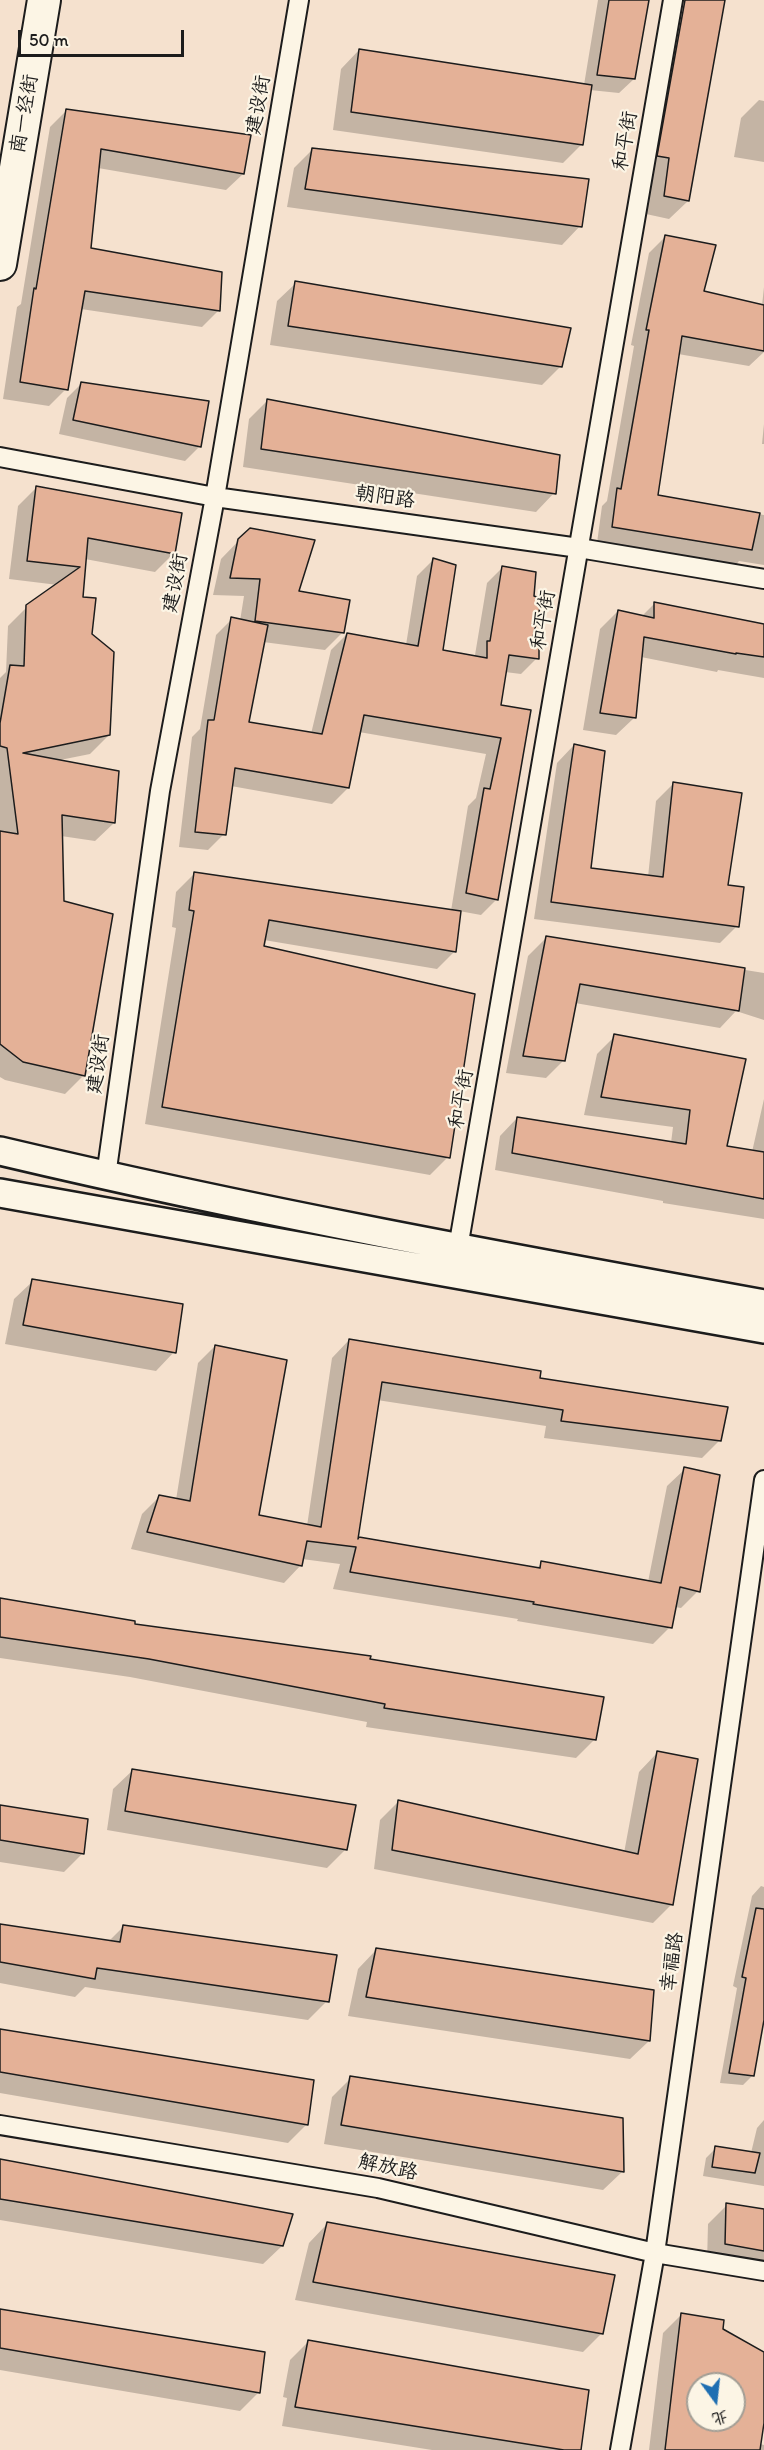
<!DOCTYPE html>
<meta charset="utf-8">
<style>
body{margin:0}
#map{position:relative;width:764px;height:2450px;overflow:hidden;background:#f5e1ce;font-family:Itim,"LXGW WenKai TC",sans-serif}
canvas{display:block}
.north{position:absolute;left:686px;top:2372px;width:60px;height:60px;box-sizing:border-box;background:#fcf5e5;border:2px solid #a29e95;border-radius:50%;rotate:165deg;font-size:16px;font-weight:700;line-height:24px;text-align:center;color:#1c1c1c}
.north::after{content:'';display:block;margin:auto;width:21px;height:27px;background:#1f6fb2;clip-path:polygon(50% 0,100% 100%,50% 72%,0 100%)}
.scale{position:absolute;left:18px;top:30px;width:166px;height:27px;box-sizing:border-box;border:3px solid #1c1c1c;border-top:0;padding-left:8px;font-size:18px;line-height:21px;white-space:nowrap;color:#1c1c1c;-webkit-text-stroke:4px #fcf5e5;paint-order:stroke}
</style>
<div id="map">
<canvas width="764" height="2450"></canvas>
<div class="north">北</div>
<div class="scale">50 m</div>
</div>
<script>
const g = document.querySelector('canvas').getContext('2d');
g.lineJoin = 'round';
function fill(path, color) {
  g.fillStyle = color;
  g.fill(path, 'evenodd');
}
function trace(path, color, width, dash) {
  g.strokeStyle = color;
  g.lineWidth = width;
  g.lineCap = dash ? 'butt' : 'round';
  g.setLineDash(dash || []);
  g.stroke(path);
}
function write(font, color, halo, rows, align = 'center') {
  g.font = font + ' Itim,"LXGW WenKai TC",sans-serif';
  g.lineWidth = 4.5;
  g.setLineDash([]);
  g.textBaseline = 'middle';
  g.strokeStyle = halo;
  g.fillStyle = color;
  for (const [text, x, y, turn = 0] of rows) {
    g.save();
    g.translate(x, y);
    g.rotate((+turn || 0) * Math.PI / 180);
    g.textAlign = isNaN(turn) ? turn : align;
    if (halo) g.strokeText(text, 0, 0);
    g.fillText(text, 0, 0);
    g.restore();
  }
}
fill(new Path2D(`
 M598,0H648L634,79L619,93L590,90L581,145L563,163L333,130L341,69L359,50L584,85Z
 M671,0H724L688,201L669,219L646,214Z
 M759,100L764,101V162L734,157L741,118Z
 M67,110L243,174L226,190L98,168L90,249L219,310L202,327L81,309L66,389L49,406L3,399L17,307L21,304L50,127Z
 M313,149L580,226L562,245L287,207L294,168Z
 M665,237L702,292L762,306L764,287V352L749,366L678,354L657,497L764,515V565L739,561L735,566L597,543L602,506L607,501L634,346L631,345L649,253Z
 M296,283L560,367L542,385L270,345L277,301Z
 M81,384L199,447L185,461L59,434L67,398Z
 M268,400L554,493L536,512L243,467L249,419Z
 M764,424V444H762Z
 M37,487L174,553L155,572L85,559L81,598L90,634L109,735L90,754L55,761L114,823L95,841L61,836L63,902L84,1075L65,1094L5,1080L0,1077V678L6,672L8,626L27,607L58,585L9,579L18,506Z
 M250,529L297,592L342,633L325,650L263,642L247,723L311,734L331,650L347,634L406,645L417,576L433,560L441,652L472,657L475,655L487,583L503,567L537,658L521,674L505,672L499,707L529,711L497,899L481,915L459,911L455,951L437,969L264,940L262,947L448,1157L430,1175L145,1124L176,928L172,927L176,892L194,874L451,911L468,806L476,798L486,754L359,732L348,788L332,804L231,786L224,834L208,850L179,847L192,737L200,729L216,635L232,619L240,621L244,596L213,595L221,559Z
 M655,603L764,625V678L718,670L717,672L641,657L634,718L616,735L583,730L600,629L618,611L642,616Z
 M574,745L590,869L648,877L656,801L673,784L726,887L737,926L720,943L534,919L557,763Z
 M546,938L764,973V1020L736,1011L720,1028L575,1003L564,1060L546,1078L506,1073L528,956Z
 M615,1036L744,1061L726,1147L752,1152L764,1099V1219L663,1203V1201L495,1170L500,1136L517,1118L671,1143L673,1127L584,1115L597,1054Z
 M33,1281L174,1352L156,1371L5,1344L14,1299Z
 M349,1340L538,1379L719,1441L702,1458L544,1438L546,1426L377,1400L356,1541L536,1569L542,1563L648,1582L667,1486L685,1469L698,1591L681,1608L675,1607L670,1627L653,1644L517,1621L518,1619L333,1589L340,1564L302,1559L301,1565L284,1583L131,1549L142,1514L159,1497L176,1500L198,1363L215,1346L257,1516L307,1526L332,1358Z
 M0,1600L133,1625L595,1739L576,1758L366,1727L367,1722L130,1677L0,1658Z
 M657,1753L671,1905L653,1923L374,1869L380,1820L399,1801L624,1853L639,1772Z
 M132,1771L346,1849L327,1868L107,1830L113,1789Z
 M0,1806L87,1820L82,1854L64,1872L0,1862Z
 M761,1886L764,1887V2011L753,2075L743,2085L720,2083L737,1988L733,1986L752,1896Z
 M0,1925L108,1942L123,1927L327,2001L308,2020L85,1987L75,1997L0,1983Z
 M376,1950L649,2041L630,2059L348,2016L358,1969Z
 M0,2030L306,2125L288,2143L0,2093Z
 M351,2078L622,2119V2172L603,2190L324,2144L332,2097Z
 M764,2120V2186L703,2176L706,2158L716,2148L751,2153L757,2128Z
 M0,2160L282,2246L263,2264L0,2220Z
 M727,2205L764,2211V2272L707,2263L708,2224Z
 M327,2224L602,2333L583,2352L295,2300L309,2243Z
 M0,2311L259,2392L240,2411L0,2370Z
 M682,2314L722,2330L764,2354V2412L760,2444L764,2445V2450H649L663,2333ZM698,2384H734V2420H698Z
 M309,2341L580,2450H432L282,2426L287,2398L283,2397L290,2360Z`), '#0003');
const building = new Path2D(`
 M609,0H649L635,79L597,75Z
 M685,0H725L689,201L664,196L669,158L657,156Z
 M359,49L592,85L583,145L351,112Z
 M66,109L251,135L244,174L101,149L91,248L222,272L220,311L85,291L68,390L20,382L34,288L36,289Z
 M312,148L589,179L582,227L305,189Z
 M665,235L716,245L704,291L764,305V351L682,336L658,495L760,513L752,550L612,527L617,488L621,489L649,330H646Z
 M295,281L571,328L562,367L288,326Z
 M81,382L209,401L201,447L73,420Z
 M267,399L560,455L556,494L261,449Z
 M36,486L182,513L175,554L88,538L83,597L96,598L92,634L114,652L110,735L23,753L119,771L115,823L62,815L64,901L113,914L85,1076L23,1062L0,1044V831L18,834L7,748L0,746V723L10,665L24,666L26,605L80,567L27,561Z
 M250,528L315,540L299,591L350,600L344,633L255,621L260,579L230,578L238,539Z
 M433,558L456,565L443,650L487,658V641H490L502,566L536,572L534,596L542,599L532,641H539V659L509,655L501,705L531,710L498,900L466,893L484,788L490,789L501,738L364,715L349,788L235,768L226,835L195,832L208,720H214L231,617L268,625L249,722L322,734L347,633L418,646Z
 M654,602L764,624V657L736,653V654L644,637L636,718L600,713L618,610L654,618Z
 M574,744L605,751L591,868L663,877L673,782L742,793L728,885L744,887L739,927L551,902Z
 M194,872L461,911L456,952L269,920L264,946L475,994L450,1158L162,1107L194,911L189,910Z
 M546,936L745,968L739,1011L580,984L565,1061L523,1056Z
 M614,1034L746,1059L727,1146L764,1152V1199L512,1153L517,1117L686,1144L690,1110L601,1097Z
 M32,1279L183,1304L176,1353L23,1325Z
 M349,1339L541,1371L540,1378L728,1407L721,1441L561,1421L563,1410L382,1382L358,1539L359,1537L540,1568L541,1561L661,1583L684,1467L720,1475L700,1592L680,1587L672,1628L533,1604L534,1602L350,1572L356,1547L307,1541L302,1566L147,1532L159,1495L190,1501L215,1345L287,1360L259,1515L321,1527Z
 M0,1598L135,1621V1624L371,1656L370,1659L604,1697L596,1740L384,1708L385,1704L149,1659L0,1637Z
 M657,1751L698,1759L673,1905L392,1850L398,1800L638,1854Z
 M132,1769L356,1805L347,1850L125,1811Z
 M0,1805L88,1819L84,1854L0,1840Z
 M756,1908L764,1909V2020L754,2076L729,2073L746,1978L742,1977Z
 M0,1924L120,1942L123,1925L337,1955L329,2002L97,1968L95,1979L0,1962Z
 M376,1948L654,1990L650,2041L366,1997Z
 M0,2029L314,2080L308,2125L0,2072Z
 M350,2076L623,2118L624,2172L341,2125Z
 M715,2146L760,2153L755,2173L712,2167Z
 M0,2159L293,2214L283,2246L0,2199Z
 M726,2203L764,2209V2251L725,2244Z
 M327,2222L615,2275L603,2334L313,2282Z
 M0,2309L265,2352L260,2393L0,2348Z
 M681,2313L724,2320L723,2329L764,2352V2423L760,2450H665ZM698,2384H734V2420H698Z
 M308,2340L589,2390L581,2450H564L295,2407Z`);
fill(building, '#e4b197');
trace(building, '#1c1c1c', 1.5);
const street = new Path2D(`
 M0,457L215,497L579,548L764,579
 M106,1176L160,791L215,497L299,0
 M458,1248L673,0
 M0,2125L378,2188L655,2253L764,2271
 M620,2450L655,2253L764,1480`);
const primary = new Path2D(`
 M0,1151C253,1211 509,1258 764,1304
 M0,1193L764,1329`);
const highway = new Path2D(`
 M0,264L44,0`);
trace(street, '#1c1c1c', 22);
trace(primary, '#1c1c1c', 32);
trace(highway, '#1c1c1c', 36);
trace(street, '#fcf5e5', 18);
trace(primary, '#fcf5e5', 27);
trace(highway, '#fcf5e5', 32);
write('20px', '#1c1c1c', '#fcf5e5', [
 ["建设街",259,105,-80],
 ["南一经街",25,114,-80],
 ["和平街",626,141,-80],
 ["朝阳路",385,498,8],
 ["建设街",176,583,-79],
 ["和平街",544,620,-80],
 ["建设街",99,1064,-82],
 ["和平街",462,1099,-80],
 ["幸福路",673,1962,-82],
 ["解放路",388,2168,12]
]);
</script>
